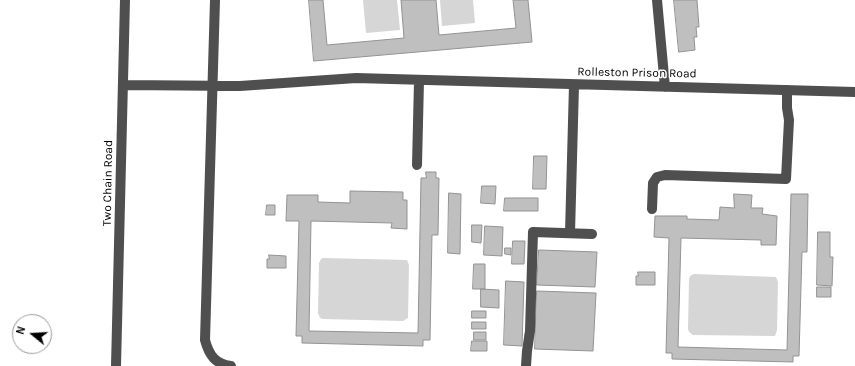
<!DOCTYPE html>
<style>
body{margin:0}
#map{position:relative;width:855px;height:366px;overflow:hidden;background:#fff;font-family:Karla,sans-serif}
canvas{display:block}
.north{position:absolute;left:12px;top:314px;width:40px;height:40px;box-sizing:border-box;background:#fff;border:1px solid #999;border-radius:50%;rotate:288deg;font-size:11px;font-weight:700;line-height:16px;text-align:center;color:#000}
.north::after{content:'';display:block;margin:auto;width:14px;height:18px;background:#000;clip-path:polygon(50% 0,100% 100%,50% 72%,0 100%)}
</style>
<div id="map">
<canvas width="855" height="366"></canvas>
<div class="north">N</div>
</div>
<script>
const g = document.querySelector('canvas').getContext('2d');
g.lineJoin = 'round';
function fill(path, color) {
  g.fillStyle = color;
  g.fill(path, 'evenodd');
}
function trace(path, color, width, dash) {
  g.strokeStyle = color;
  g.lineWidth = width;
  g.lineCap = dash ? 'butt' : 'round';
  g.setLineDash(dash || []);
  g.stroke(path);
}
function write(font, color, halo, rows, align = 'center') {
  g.font = font + ' Karla,sans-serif';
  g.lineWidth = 3;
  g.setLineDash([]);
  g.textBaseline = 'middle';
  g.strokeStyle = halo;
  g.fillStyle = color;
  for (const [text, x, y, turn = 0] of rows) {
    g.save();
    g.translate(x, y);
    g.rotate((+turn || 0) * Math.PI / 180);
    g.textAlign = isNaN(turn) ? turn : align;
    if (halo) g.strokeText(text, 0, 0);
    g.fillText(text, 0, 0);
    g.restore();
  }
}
fill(new Path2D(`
 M363,0H397L400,30L366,33Z
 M440,0H473L475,23L442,26Z
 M323,258L407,260L409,265L408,318L403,321L323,319L320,318L318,313L319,263L321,259Z
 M694,274L776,277L778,282L777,330L775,336L693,335L689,332L688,329L689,279L690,276Z`), '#d6d6d6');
const building = new Path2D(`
 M309,0H323L327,45L404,38L401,0H436L439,35L516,28L513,0H528L532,42L314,61Z
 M674,0H697L699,27H696L697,37H694L695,50L679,52Z
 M534,156H547L546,189H533Z
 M426,172H436V178H439L438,235H432L430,340H423V346L302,343V336H296L299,221H286L287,195H318V202L350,203V191L403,192V200H407V229L391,228L392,223L311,221L309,331L418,333L421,178H426Z
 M482,186H496L495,204L481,203Z
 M449,193L461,194L460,254L448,253Z
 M734,194L752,195L751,208H763L762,214L777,216L776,245H761V240L681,238L678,347L787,350L791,194H808L807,252H802L799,356H793V362L672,359V353H666L669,238L654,237L655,216H687V219L719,220L720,207L734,208Z
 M505,198H538V211H504Z
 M267,205H275V215H266Z
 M472,225H482L481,243L472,242Z
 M485,226L503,227L502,256L484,255Z
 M818,232H830V257H833L832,286L817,285Z
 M513,241H525L524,264H512Z
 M505,248H511V255L505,254Z
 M539,250L597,252L595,287L537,285Z
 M269,255L286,256V268H267V259H269Z
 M474,264H485V289H473Z
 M638,272H655V285H636V276H638Z
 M506,281L524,282L522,346L504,345Z
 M817,287H831V297H817Z
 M481,289L499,290V308L481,307Z
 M537,291L596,293L593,351L535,349Z
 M472,311H486V318H472Z
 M472,322H486V329H472Z
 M474,332H486V340H474Z
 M472,341H487V351H471Z`);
fill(building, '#bfbfbf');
trace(building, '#939393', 1);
trace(new Path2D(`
 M215,0L205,340C209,355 215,364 231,366
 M657,0L665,87
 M123,85L240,86L356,78L855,92
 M417,165L419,81
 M652,209L653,183L657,177L665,175L786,179L789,120L787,108V90
 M570,233L574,85
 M116,366L125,0
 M526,366L527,351L530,331L533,232L592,234`), '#4f4f4f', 10);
write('12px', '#000', '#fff', [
 ["Rolleston Prison Road",637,73,1],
 ["Two Chain Road",108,183,-89]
]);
</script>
